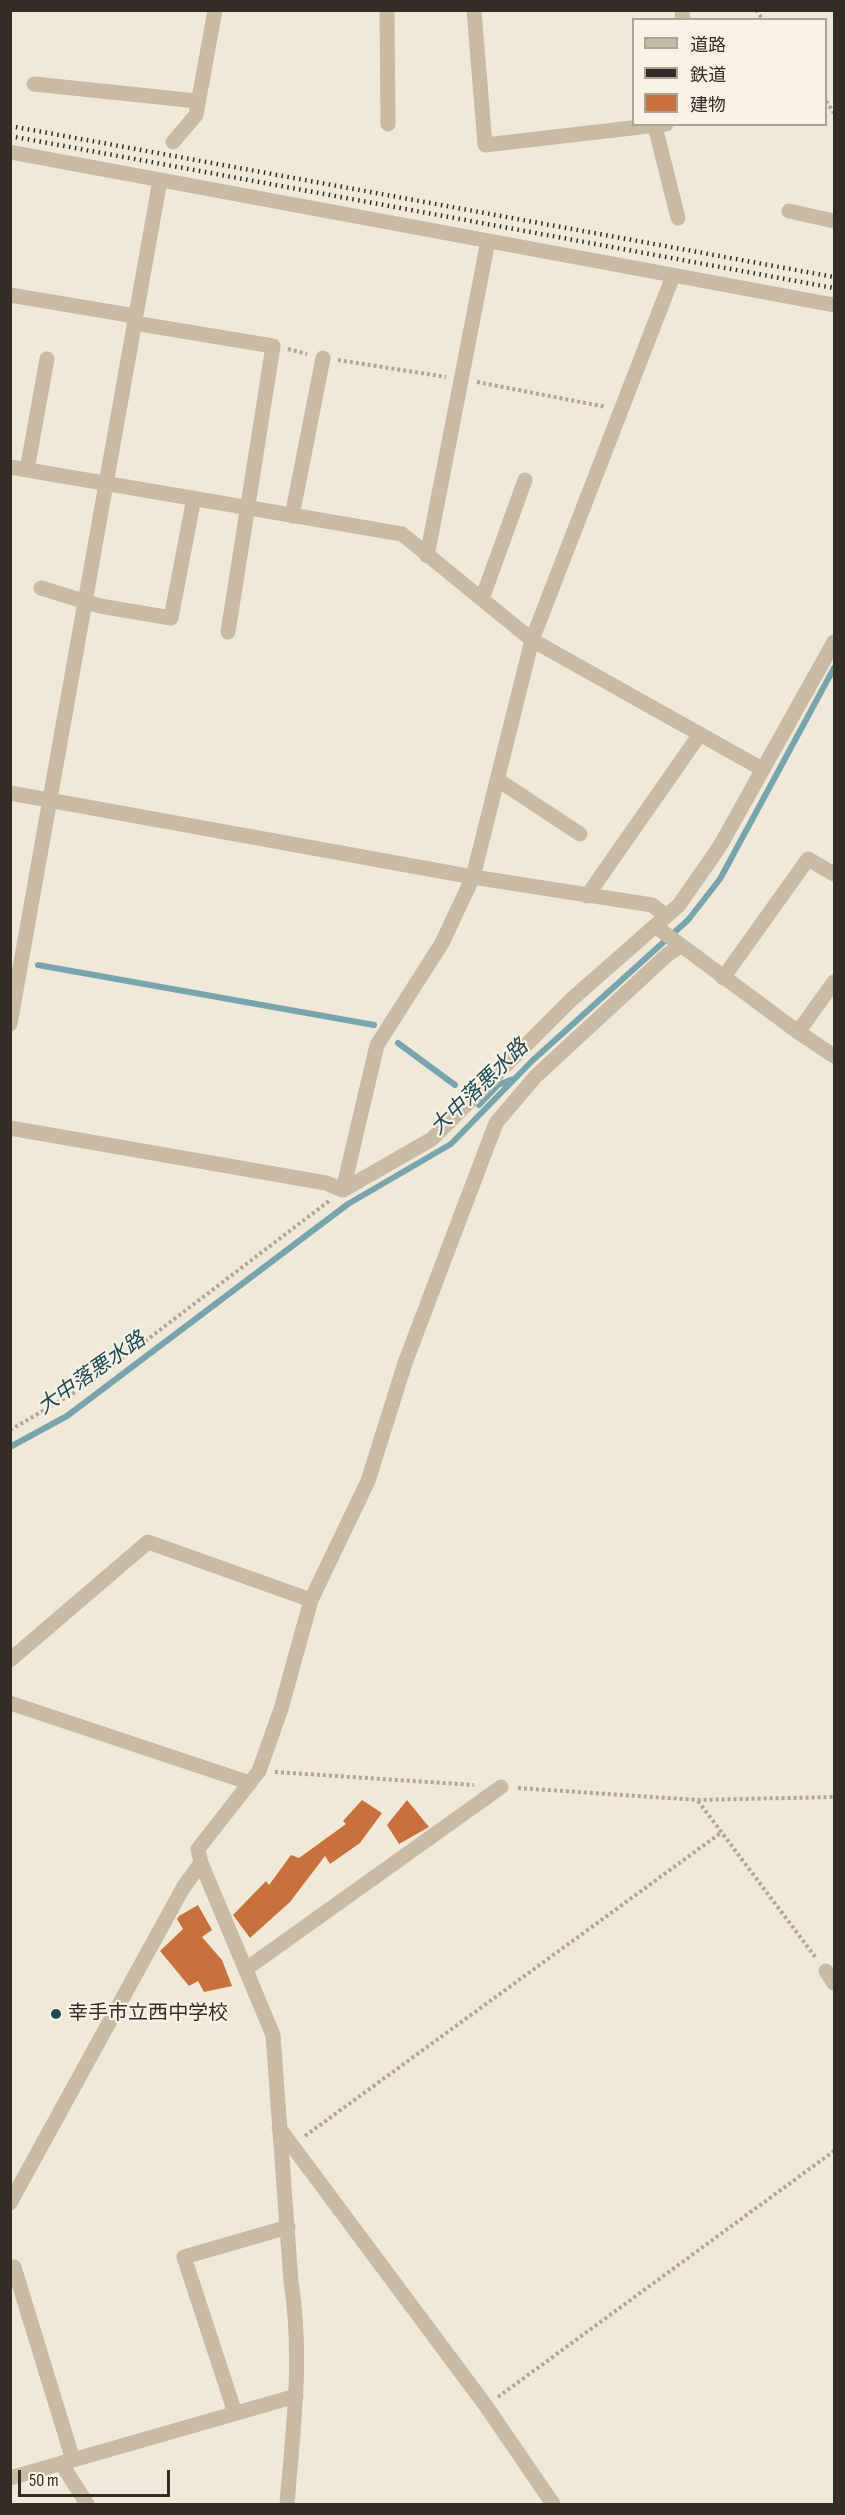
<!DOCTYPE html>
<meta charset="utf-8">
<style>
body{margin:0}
#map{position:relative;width:845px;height:2515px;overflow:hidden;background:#f1e9d7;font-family:"Sofia Sans Condensed","Noto Sans JP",sans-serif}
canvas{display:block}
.frame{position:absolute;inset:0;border:12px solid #342c26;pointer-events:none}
.legend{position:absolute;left:632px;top:18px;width:195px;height:108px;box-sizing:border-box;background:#f9f2e4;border:2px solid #aaa398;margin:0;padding:8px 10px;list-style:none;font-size:18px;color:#342c26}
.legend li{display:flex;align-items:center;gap:12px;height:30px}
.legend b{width:30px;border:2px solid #aaa398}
.scale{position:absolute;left:18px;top:2470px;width:152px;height:27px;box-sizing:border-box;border:3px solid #342c26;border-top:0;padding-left:8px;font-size:18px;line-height:21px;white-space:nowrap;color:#342c26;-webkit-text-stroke:4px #f9f2e4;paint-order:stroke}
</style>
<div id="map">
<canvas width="845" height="2515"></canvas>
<div class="frame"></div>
<ul class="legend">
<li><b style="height:8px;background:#c9baa3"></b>道路</li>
<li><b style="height:8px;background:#342c26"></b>鉄道</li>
<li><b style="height:16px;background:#c9713e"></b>建物</li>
</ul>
<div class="scale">50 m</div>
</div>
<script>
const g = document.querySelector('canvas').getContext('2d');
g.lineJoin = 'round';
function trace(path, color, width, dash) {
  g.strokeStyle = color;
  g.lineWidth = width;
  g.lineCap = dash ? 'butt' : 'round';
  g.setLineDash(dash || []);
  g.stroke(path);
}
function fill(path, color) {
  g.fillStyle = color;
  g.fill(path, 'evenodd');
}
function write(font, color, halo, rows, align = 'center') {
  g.font = font + ' "Sofia Sans Condensed","Noto Sans JP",sans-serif';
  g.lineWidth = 4.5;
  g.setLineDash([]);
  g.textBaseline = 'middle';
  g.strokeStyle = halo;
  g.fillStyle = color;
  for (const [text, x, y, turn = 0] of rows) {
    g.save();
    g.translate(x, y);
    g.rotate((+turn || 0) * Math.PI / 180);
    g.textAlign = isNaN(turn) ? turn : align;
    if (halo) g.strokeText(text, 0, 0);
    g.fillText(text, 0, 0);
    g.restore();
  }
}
trace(new Path2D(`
 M38,965L374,1025
 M398,1043L455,1085
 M479,1105L498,1085L513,1079
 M10,1447L67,1416L348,1204L451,1144L532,1061L688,920L720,879L834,668`), '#76a5af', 6);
fill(new Path2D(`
 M362,1800L382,1813L360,1843L330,1864L325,1856L290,1902L250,1938L233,1915L266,1881L269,1885L291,1855L299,1858L346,1824L343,1821Z
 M407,1800L429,1827L399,1844L387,1825Z
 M198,1905L212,1930L202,1937L222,1960L232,1986L204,1992L198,1981L189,1986L160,1951L183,1929L177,1919L179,1916Z`), '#c9713e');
trace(new Path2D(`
 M756,10L763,20
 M826,101L834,113
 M288,349L307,354
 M338,360L446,377
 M477,382L606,407
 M10,1430L89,1384L329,1201
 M275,1772L474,1785
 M518,1788L698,1800L834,1797
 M698,1801L816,1958
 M305,2136L722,1832
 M498,2397L834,2151`), '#b5a48e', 4, [3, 3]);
trace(new Path2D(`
 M387,10L388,124
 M474,10L485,145L666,124
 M682,10L683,20
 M34,84L197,101
 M655,126L678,218
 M173,142L196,115L215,10
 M10,152L834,305
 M789,211L834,221
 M10,295L135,316
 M134,323L273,346L228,632
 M10,467L402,534L532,640L762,769
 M27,470L47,359
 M292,516L323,358
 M427,556L488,241
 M41,588L100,606L171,618L194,498
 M482,599L525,480
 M498,780L580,834
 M10,793L473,877L652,905L666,916
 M587,896L700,734
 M655,926L798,1032L834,982
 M723,978L808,859L834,874
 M10,1024L160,180
 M798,1032L834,1056
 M10,1128L326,1183L343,1190L377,1045L442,943L473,877L532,640L673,276
 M343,1190L432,1139L572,999L679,905L720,846L834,642
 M10,1660L148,1542L311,1600
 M10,1703L250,1783
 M246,1969L501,1787
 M826,1971L834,1983
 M279,2128L486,2406L553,2504
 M10,2203L183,1888L201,1863
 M10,2268L14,2267L73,2460
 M235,2413L184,2257L288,2227
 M61,2463L87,2504
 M10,2478L296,2396
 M287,2504C293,2430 303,2356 291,2282L273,2035L201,1863L198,1849L259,1771L281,1709L311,1600L368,1481L405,1363L496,1123L536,1076L667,955L680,946`), '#c9baa3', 15);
trace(new Path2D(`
 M10,126L834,277
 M10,136L834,288`), '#342c26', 4.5, [1.5, 4.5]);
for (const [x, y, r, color] of [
 [56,2014,6,"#1a4b57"]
]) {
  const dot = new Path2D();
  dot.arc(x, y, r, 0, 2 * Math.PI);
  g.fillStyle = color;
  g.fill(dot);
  trace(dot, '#f9f2e4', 2);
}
write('20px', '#342c26', '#f9f2e4', [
 ["幸手市立西中学校",68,2014]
], 'left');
write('italic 21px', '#1a4b57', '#f9f2e4', [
 ["大中落悪水路",480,1088,-44],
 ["大中落悪水路",92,1374,-35]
]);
</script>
